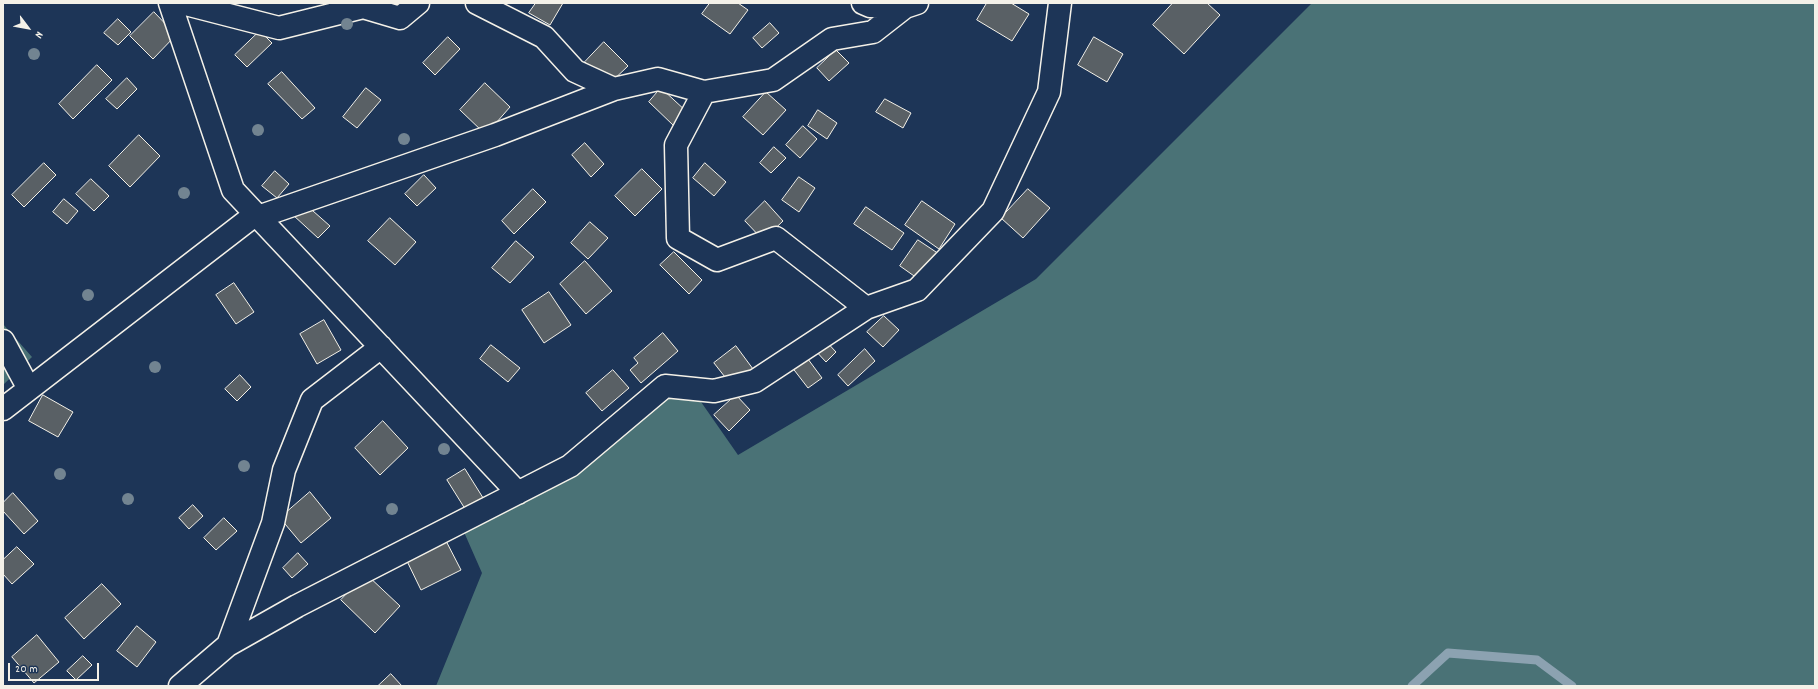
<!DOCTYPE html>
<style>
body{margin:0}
#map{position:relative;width:1818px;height:689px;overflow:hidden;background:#1d3557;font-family:Dekko,sans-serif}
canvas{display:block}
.frame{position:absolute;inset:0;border:4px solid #f4f1e8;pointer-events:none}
.north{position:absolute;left:8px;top:8px;width:40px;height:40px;-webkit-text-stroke:3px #1d3557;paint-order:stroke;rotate:122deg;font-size:11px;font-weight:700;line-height:16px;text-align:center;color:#f4f1e8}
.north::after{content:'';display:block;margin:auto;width:14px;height:18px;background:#f4f1e8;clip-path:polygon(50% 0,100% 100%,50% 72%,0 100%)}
.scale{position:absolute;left:8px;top:663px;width:91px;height:18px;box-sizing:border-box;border:2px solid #f4f1e8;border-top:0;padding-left:5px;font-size:12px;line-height:14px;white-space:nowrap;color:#f4f1e8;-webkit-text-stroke:3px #1d3557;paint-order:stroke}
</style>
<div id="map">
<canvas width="1818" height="689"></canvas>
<div class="frame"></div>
<div class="north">N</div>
<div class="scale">20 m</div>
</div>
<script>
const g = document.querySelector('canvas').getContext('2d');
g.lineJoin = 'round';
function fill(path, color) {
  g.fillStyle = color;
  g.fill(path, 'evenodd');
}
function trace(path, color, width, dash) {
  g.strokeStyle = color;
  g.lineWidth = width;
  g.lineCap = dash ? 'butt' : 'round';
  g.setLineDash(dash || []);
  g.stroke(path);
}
fill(new Path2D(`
 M1312,3H1815V686H436L482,573L460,523L570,466L665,386L692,389L738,455L1036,279Z
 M3,324L32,357L3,385Z`), '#4a7276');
trace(new Path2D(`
 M1412,686L1448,653L1537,660L1572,686`), '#8ca2b1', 9);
const building = new Path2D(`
 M536,3H563L550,25L529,13Z
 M710,3H738L748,10L730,34L702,14Z
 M987,3H1011L1029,14L1012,41L977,20Z
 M1173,3H1207L1220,15L1184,54L1153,25Z
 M154,12L176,35L153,59L130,36Z
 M118,19L131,32L118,45L104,33Z
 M770,23L779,33L762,48L753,38Z
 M260,31L272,43L247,67L235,55Z
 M448,37L460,49L435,75L423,63Z
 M1094,37L1123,54L1107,82L1078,65Z
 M604,42L628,66L608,85L585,62Z
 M836,50L849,63L829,81L817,68Z
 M97,65L112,80L73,119L59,104Z
 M282,72L315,108L302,119L268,84Z
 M127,78L137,89L117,109L106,99Z
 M485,83L510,107L496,123L484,133L460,110Z
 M366,88L381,100L357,128L343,117Z
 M661,88L687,112L674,126L649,102Z
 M766,92L786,110L763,135L743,117Z
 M885,99L911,113L903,128L876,112Z
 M818,110L837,123L827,139L808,126Z
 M803,126L817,139L800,158L786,145Z
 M139,135L160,156L130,187L109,166Z
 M585,143L604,164L591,177L572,155Z
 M774,147L786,158L771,173L760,163Z
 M44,163L56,175L24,207L12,195Z
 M705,163L726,182L714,196L693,178Z
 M642,169L662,189L635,216L615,196Z
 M275,171L289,184L277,198L262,186Z
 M424,175L436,188L417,206L405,194Z
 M799,177L815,188L799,212L782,200Z
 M91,179L109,196L94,211L76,194Z
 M533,189L546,202L514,234L502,221Z
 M1028,189L1050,208L1023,238L1001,218Z
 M64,199L78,211L67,224L53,212Z
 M765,201L783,221L763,240L745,221Z
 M922,201L955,224L939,249L905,225Z
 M304,203L330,226L318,238L293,215Z
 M866,207L904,233L892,250L854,224Z
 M390,218L416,242L395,265L368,241Z
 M590,222L608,238L588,259L571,243Z
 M918,240L942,256L924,283L900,266Z
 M516,241L534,257L510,283L492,268Z
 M674,252L702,280L689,294L660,265Z
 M585,261L612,291L586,314L560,284Z
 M234,283L254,312L236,324L216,295Z
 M549,292L571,325L544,343L522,310Z
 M884,316L899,330L883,347L867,332Z
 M324,320L341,350L317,364L300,334Z
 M663,333L678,351L641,383L630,370L638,363L634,358Z
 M823,338L836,352L826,362L813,348Z
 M491,345L520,368L508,382L480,359Z
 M736,346L753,369L732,386L714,363Z
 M865,349L875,361L848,386L838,375Z
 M802,351L822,378L808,388L788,362Z
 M613,370L629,388L602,411L586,393Z
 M240,375L251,387L237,401L225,389Z
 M43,395L73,412L58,437L29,421Z
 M736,395L750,410L729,431L714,415Z
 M383,421L408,448L380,475L355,448Z
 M465,469L485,501L467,512L447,480Z
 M310,492L331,518L301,543L280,518Z
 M13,493L38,521L24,534L3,511V503Z
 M193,505L203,516L189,529L179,518Z
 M224,518L237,531L216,550L204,538Z
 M444,537L461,570L421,590L405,557Z
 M17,547L34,564L12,584L3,574V560Z
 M298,553L308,564L292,578L283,568Z
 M366,574L400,606L375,633L341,600Z
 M102,584L121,604L84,639L65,618Z
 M137,626L156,642L137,667L117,651Z
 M37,635L59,662L34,683L12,657Z
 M83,656L92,665L76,680L67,671Z
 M391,674L402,686H378Z`);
fill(building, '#596065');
trace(building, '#f4f1e8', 1);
const minor = new Path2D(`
 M170,3L233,190L518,493
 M182,3L279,28L363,7L400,18L418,3
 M477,3L544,37L575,71L614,89L658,79L704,92
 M863,3L870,6L905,7
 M258,217L495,135L614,89
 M866,308L776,238L717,260L678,238L676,145L704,92L773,80L832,39L873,32L905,7L917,3
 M3,341L29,389
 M3,409L256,214
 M228,645L297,606L570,466L665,386L714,391L755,381L866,308L917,290L993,211L1049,92L1060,3
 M180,686L228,645L273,523L284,470L312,400L381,347`);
trace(minor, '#f4f1e8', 25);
trace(minor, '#1d3557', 22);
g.fillStyle = '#728491';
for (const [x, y] of [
 [347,24],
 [34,54],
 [258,130],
 [404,139],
 [184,193],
 [88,295],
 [155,367],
 [444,449],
 [244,466],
 [60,474],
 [128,499],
 [392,509]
]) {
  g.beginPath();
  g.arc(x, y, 6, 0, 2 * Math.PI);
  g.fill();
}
</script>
